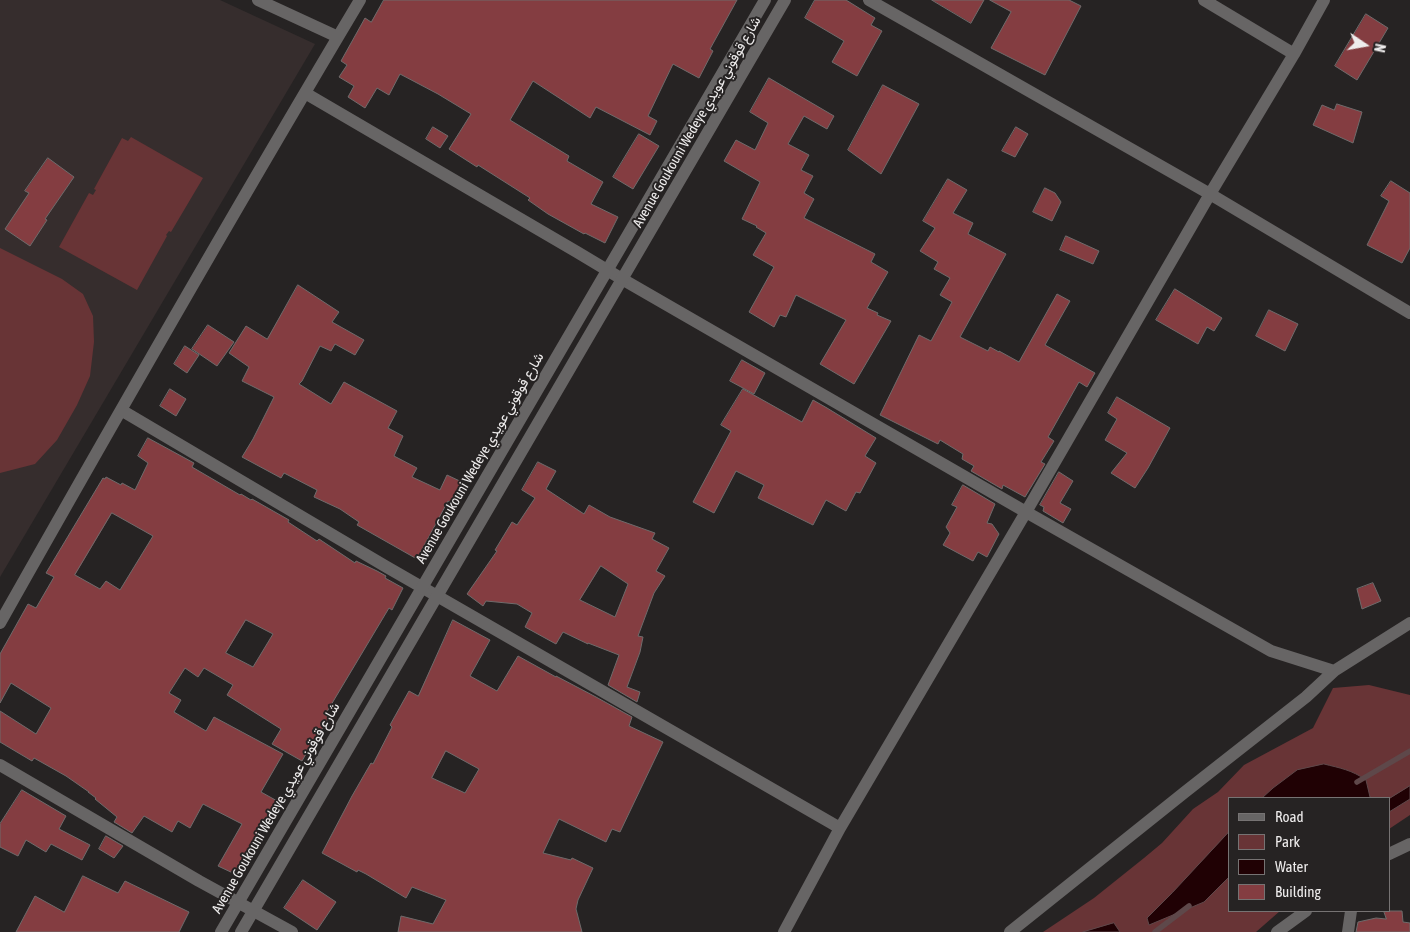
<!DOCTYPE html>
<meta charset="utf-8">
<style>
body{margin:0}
#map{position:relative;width:1410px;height:932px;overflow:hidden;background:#262323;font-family:"Asap Condensed",sans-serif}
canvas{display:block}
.legend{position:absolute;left:1228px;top:797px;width:162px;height:115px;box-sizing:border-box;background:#262323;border:1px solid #767373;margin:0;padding:6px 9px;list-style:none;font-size:15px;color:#eeecec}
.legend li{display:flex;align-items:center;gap:10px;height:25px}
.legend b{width:25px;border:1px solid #767373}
.north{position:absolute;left:1340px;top:20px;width:50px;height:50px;-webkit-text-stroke:4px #262323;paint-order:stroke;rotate:102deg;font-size:14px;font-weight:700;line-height:20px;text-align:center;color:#eeecec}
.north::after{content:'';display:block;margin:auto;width:18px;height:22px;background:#eeecec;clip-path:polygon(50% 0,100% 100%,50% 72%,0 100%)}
</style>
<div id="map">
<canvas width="1410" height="932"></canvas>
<ul class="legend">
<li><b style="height:6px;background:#676565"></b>Road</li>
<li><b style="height:14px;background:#683436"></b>Park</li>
<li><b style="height:14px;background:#200104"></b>Water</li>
<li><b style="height:14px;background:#843d41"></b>Building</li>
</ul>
<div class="north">N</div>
</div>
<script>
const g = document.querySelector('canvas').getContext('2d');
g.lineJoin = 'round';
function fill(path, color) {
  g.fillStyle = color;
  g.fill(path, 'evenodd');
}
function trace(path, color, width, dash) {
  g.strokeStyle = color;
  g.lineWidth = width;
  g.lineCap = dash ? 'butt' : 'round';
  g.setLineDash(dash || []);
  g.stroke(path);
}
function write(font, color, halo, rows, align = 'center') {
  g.font = font + ' "Asap Condensed",Vazirmatn,sans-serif';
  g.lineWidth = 4;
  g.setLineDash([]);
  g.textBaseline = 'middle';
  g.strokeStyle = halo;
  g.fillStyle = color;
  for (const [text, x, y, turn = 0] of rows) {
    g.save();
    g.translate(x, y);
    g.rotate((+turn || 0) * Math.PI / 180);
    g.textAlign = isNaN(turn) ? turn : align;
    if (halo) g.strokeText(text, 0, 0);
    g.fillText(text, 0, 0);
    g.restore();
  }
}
fill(new Path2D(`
 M0,0H220L315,44L0,577Z`), '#362d2d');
fill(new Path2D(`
 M131,137L203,178L171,232L169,231L166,235L167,236L137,290L59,247L89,193L93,195L96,190L94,189L122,138L128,141Z
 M0,248L62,279L83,294L93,316L94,342L90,376L77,405L57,440L35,464L0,473Z
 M1369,685L1410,695V815L1389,829V798H1229V911H1280L1256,932H1043L1094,898L1144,858L1162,843L1193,809L1218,792L1244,765L1313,728L1333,688Z`), '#683436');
const water = new Path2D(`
 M1324,764C1340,768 1352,770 1366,780L1370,797L1373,798H1262L1273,788L1297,770Z
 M1410,786V799L1389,812V799Z
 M1229,832V877L1204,902L1149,925L1147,918L1172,893Z
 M1114,923L1120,932H1083Z`);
fill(water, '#200104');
trace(water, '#5e484a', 1);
trace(new Path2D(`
 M1357,782L1410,751
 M1155,932L1189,906`), '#5e484a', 5.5);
const building = new Path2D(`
 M384,0H737L710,49L713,51L699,78L673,64L648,116L657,121L650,135L596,107L590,118L533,81L510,120L569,156L567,161L603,182L591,204L618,217L605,243L585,233L584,234L548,214L528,200L530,198L478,165L477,167L449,149L471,114L438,94L400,74L389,95L377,88L365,108L348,97L354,86L339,77L347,65L341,61L365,18L371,22Z
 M815,0H846L875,18L871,25L882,31L857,76L832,62L844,41L805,18Z
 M932,0H984L971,23Z
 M990,0H1069L1081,6L1045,75L991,48L1011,12Z
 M1366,14L1388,28L1357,80L1335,66Z
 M769,78L834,116L827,129L804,116L788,144L809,155L801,170L813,176L804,193L814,199L804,218L875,254L871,262L888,272L867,308L878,313L877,315L891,321L854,384L820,364L846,320L796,295L786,317L780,315L774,327L749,312L774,267L753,255L766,233L756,227L757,226L742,219L760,182L724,161L736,140L755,150L768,123L750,112Z
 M883,85L919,104L881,174L848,150Z
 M1337,104L1362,112L1353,143L1313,125L1322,105L1334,110Z
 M433,127L448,136L440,148L426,139Z
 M1016,127L1028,134L1015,157L1002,151Z
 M639,134L659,146L633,189L613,177Z
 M48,158L74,177L45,219L47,220L30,246L5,229L29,193L25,191Z
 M948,179L967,190L953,213L973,223L968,234L1006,254L960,337L988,351L990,347L999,352V351L1019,362L1057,294L1070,301L1045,345L1095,373L1087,387L1079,382L1048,437L1054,441L1041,462L1045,464L1025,497L1003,485L1002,489L971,471L974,466L962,459L963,454L940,440L938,444L880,415L919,335L931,341L952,302L940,295L950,278L934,269L938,262L920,251L935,228L923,221Z
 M1391,181L1410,193V248L1402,263L1367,245L1389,201L1381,196Z
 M1045,188L1055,193L1061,202L1052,221L1033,212Z
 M1066,236L1099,251L1093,264L1060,250Z
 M298,285L339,312L332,322L364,340L355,355L335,344L331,351L320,346L302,381L299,384L331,404L344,382L397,411L388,428L403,436L394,456L417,468L412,477L440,490L447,475L464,483L454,504L448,501L417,559L357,525L359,522L340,509L314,497L317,490L284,473L281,478L242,457L253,439L274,397L242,381L249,367L229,353L246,326L267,339Z
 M1175,289L1222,318L1214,331L1207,327L1198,344L1156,320Z
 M1269,310L1298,324L1285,351L1256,336Z
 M208,325L234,342L217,366L192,349Z
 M185,346L199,355L187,373L174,364Z
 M742,360L765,373L754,394L730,381Z
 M170,389L186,399L176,416L160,406Z
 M743,389L802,422L813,400L827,408L876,438L865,456L876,463L860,493L856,492L846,511L826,500L813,525L758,498L764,485L736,471L714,513L693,502L731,431L721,425Z
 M1117,397L1170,428L1148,468L1135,488L1111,473L1127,453L1105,440L1117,419L1108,413Z
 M148,438L194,463L192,467L240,495L241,494L251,500L252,499L289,520L288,522L317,541L319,539L355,563L356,561L377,571L386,576L385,578L403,588L392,610L389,608L325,715L329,717L322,730L320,729L302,761L272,744L281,729L227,695L233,685L204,668L198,677L185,668L169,693L181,700L174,712L206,731L214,717L283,754L261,792L279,802L235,874L218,866L242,824L203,804L190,828L178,821L172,832L144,816L132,833L114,822L117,817L95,799L96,798L88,792H89L66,776L34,758L32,761L0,742V711L36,734L51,708L11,683L0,703V654L28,604L36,608L54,577L46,573L103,478L105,479L106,477L121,485L122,483L135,490L148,463L138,456ZM112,513L153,536L120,590L106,581L100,589L75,575ZM246,620L273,634L253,667L226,653Z
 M538,462L556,471L546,489L584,514L589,505L610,517L655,533L652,539L669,548L656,571L665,576L654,593L638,636L643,637L640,652L627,687L640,692L637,702L608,685L619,655L588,643V644L563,632L556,644L525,627L532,613L517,604L486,601L483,606L467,594L497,551L495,550L512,522L517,525L535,498L522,490ZM601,566L628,584L615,617L580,600Z
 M1059,472L1073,481L1060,503L1071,509L1063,523L1043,511L1044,507L1040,505Z
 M963,485L995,504L987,523L992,524L999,534L987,557L978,552L973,561L943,545L950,533L946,527L957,507L952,505Z
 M1373,583L1381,601L1362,609L1357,589Z
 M453,620L490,640L470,676L497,691L518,656L556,677V676L596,697L632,717L629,726L663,742L620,832L612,829L606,842L559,819L543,853L571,860L572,858L593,868L578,900L576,909L582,932H398L401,916L433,924L446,900L412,887L406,898L366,874L358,870L357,872L322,853L352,796L371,763L373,764L392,727L390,725L409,691L418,696ZM446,751L479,769L465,793L432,778Z
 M22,790L66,816L59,829L90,845L82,860L51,844L46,852L26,840L18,856L0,847V824Z
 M106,836L123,846L114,858L99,849Z
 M83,876L118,893L125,881L189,912L179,932H16L35,896L64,912Z
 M303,880L336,902L317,930L284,908Z
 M1384,911H1402L1403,922L1410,923V932H1356L1358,922L1376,918L1386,919Z`);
fill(building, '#843d41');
trace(building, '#6f6b6b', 1);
trace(new Path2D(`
 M258,0L338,37
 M869,0L1210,194L1410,313
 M1204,0L1294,54
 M305,93L577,252L622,279L1026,512L1271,651L1334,671
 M121,410L385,566L840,828
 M0,623C118,414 237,206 360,0
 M0,765L199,881L292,932
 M1389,854L1410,844
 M784,932L840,828L1026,512L1210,194L1294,54L1324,0
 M1010,932L1185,792L1306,697L1334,671L1410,623
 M1277,932L1306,911
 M1348,932L1351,911`), '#676565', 12);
trace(new Path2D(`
 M221,932L765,0
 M241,932L785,0`), '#676565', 12);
write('14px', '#eeecec', '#262323', [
 ["Avenue Goukouni Wedeye شارع قوقوني عويدي",697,122,-60],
 ["Avenue Goukouni Wedeye شارع قوقوني عويدي",480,458,-60],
 ["Avenue Goukouni Wedeye شارع قوقوني عويدي",276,808,-60]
]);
</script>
